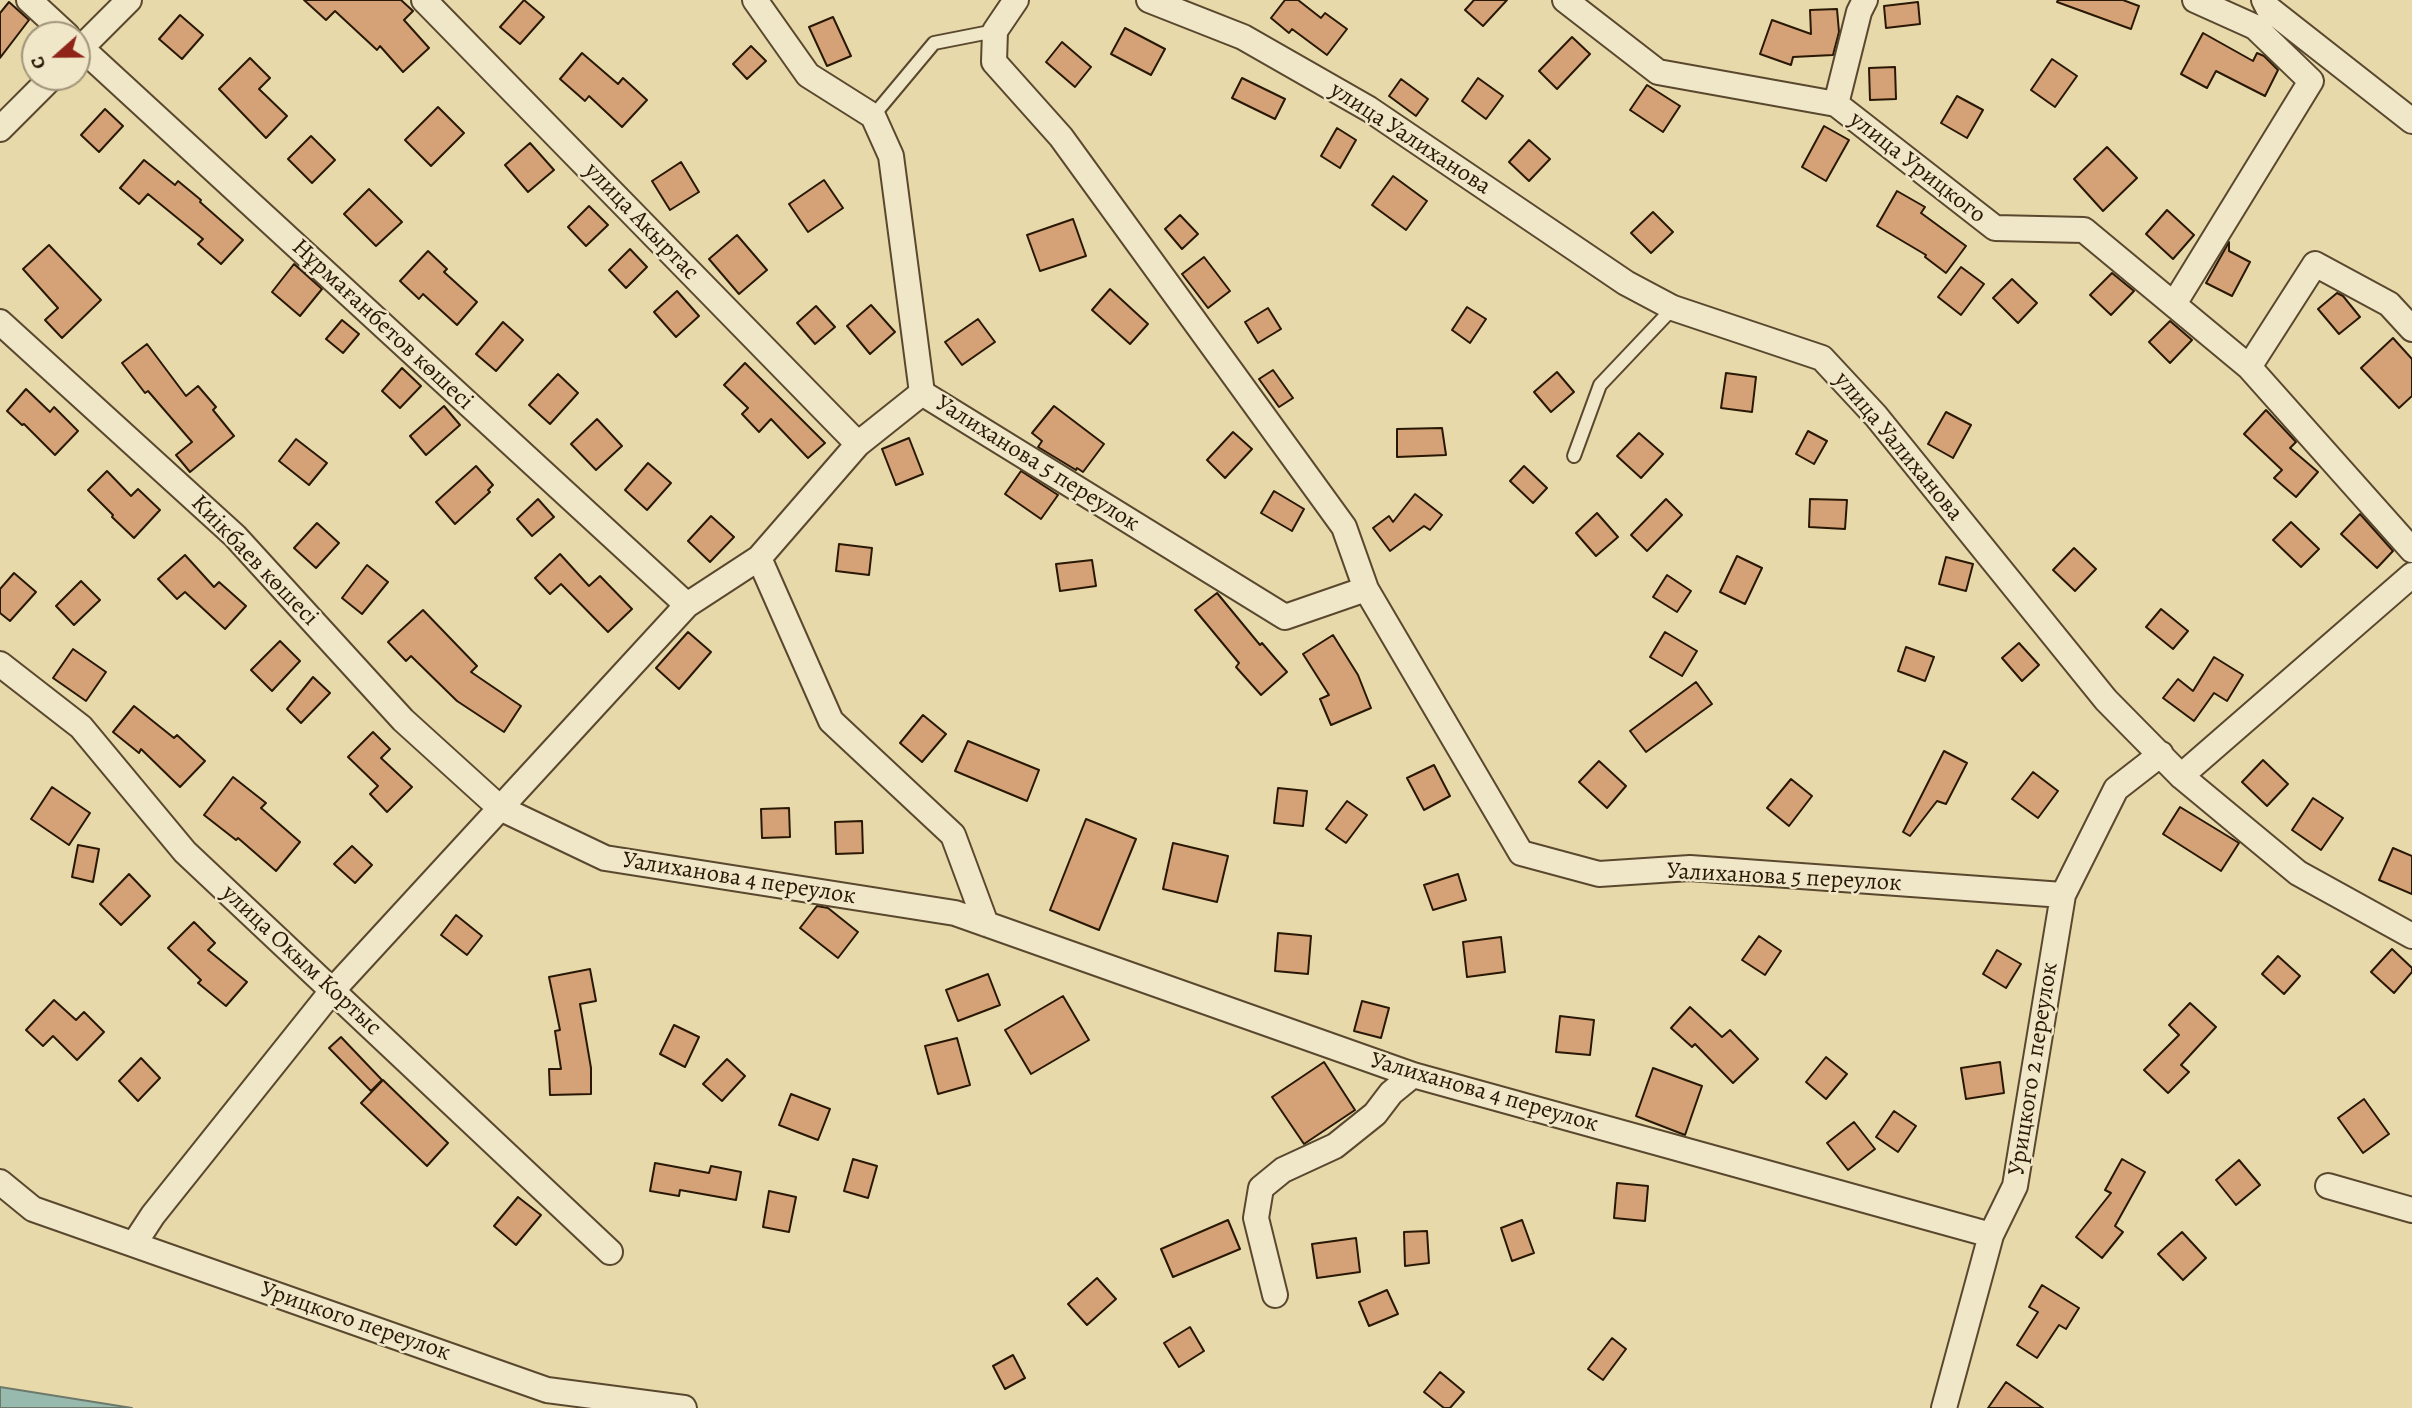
<!DOCTYPE html>
<meta charset="utf-8">
<style>
body{margin:0}
#map{position:relative;width:2412px;height:1408px;overflow:hidden;background:#e8d9ab;font-family:Alegreya,serif}
canvas{display:block}
.north{position:absolute;left:21px;top:21px;width:70px;height:70px;box-sizing:border-box;background:#f0e6c8;border:2px solid #a0947a;border-radius:50%;rotate:249deg;font-size:19px;font-weight:700;line-height:28px;text-align:center;color:#291805}
.north::after{content:'';display:block;margin:auto;width:24px;height:32px;background:#8f2418;clip-path:polygon(50% 0,100% 100%,50% 72%,0 100%)}
</style>
<div id="map">
<canvas width="2412" height="1408"></canvas>
<div class="north">С</div>
</div>
<script>
const g = document.querySelector('canvas').getContext('2d');
g.lineJoin = 'round';
function fill(path, color) {
  g.fillStyle = color;
  g.fill(path, 'evenodd');
}
function trace(path, color, width, dash) {
  g.strokeStyle = color;
  g.lineWidth = width;
  g.lineCap = dash ? 'butt' : 'round';
  g.setLineDash(dash || []);
  g.stroke(path);
}
function write(font, color, halo, rows, align = 'center') {
  g.font = font + ' Alegreya,serif';
  g.lineWidth = 5;
  g.setLineDash([]);
  g.textBaseline = 'middle';
  g.strokeStyle = halo;
  g.fillStyle = color;
  for (const [text, x, y, turn = 0] of rows) {
    g.save();
    g.translate(x, y);
    g.rotate((+turn || 0) * Math.PI / 180);
    g.textAlign = isNaN(turn) ? turn : align;
    if (halo) g.strokeText(text, 0, 0);
    g.fillText(text, 0, 0);
    g.restore();
  }
}
const water = new Path2D(`
 M0,1387L132,1408H0Z`);
fill(water, '#98b9ae');
trace(water, '#6c796a', 2);
const building = new Path2D(`
 M304,0H401L413,11L404,20L429,48L403,72L380,46L377,50L335,11L326,20Z
 M524,0L544,17L520,44L500,27Z
 M1285,0H1298L1321,18L1325,13L1347,29L1327,55L1292,29L1289,33L1271,18Z
 M1474,0H1507L1483,26L1465,10Z
 M2058,0H2123L2139,6L2131,29L2057,2Z
 M9,2L29,20L0,58V13Z
 M1918,2L1920,24L1886,28L1884,6Z
 M1837,9L1839,32L1833,55L1793,57L1791,65L1760,54L1772,20L1811,34L1810,10Z
 M180,15L203,35L182,59L159,39Z
 M833,17L851,56L827,66L809,27Z
 M1125,28L1165,49L1151,75L1111,54Z
 M2203,33L2253,61L2257,53L2264,56L2278,70L2265,96L2216,71L2207,88L2181,74Z
 M1572,37L1590,54L1557,89L1539,71Z
 M1062,42L1091,67L1075,87L1046,62Z
 M751,46L766,61L747,79L733,64Z
 M582,53L618,84L623,78L647,100L622,127L589,96L585,101L560,79Z
 M250,58L270,78L259,89L287,116L266,138L219,89Z
 M2052,59L2077,76L2055,107L2031,90Z
 M1895,67L1896,99L1870,100L1869,68Z
 M1242,78L1285,99L1275,119L1232,98Z
 M1478,78L1503,96L1486,119L1462,101Z
 M1401,79L1428,99L1416,116L1389,96Z
 M1647,85L1680,106L1663,132L1630,110Z
 M1957,96L1983,110L1967,138L1941,123Z
 M438,107L464,133L431,166L405,140Z
 M105,109L123,126L99,152L81,135Z
 M1824,126L1849,140L1826,181L1802,167Z
 M1337,128L1356,140L1340,168L1321,156Z
 M311,136L335,160L312,183L288,159Z
 M1529,140L1550,159L1529,181L1509,162Z
 M530,143L554,170L528,192L505,165Z
 M2107,147L2137,178L2103,211L2074,179Z
 M144,160L175,185L178,181L201,200L200,202L243,240L221,264L198,244L203,239L148,194L139,204L120,188Z
 M681,162L699,192L670,210L652,181Z
 M1393,176L1427,201L1406,230L1372,205Z
 M824,180L843,208L808,232L789,204Z
 M369,189L402,222L376,246L344,214Z
 M1897,191L1925,207L1921,213L1966,246L1946,273L1925,257L1926,255L1877,226Z
 M589,206L608,225L586,246L568,227Z
 M2167,210L2194,235L2173,259L2146,234Z
 M1653,212L1673,232L1651,253L1631,233Z
 M1180,215L1198,234L1182,249L1165,229Z
 M1073,219L1086,256L1040,271L1027,235Z
 M737,235L767,270L739,294L709,259Z
 M2229,242V251L2250,262L2232,296L2206,283Z
 M49,245L101,300L62,338L45,320L58,308L23,269Z
 M630,249L647,267L626,288L609,270Z
 M428,251L447,269L444,272L477,302L457,325L423,294L419,299L400,281Z
 M1204,257L1230,291L1208,308L1182,274Z
 M294,264L322,289L300,316L272,292Z
 M1961,267L1984,284L1961,315L1938,297Z
 M2112,273L2134,291L2111,315L2090,295Z
 M2012,279L2037,303L2018,323L1993,298Z
 M1110,289L1148,324L1130,344L1092,310Z
 M677,291L699,316L676,337L654,312Z
 M2337,293L2343,296L2360,317L2339,334L2318,309Z
 M871,305L895,332L870,354L847,326Z
 M816,306L835,327L815,344L797,323Z
 M1467,307L1486,319L1470,343L1452,330Z
 M1268,308L1281,329L1258,343L1245,322Z
 M978,319L995,342L962,365L945,342Z
 M342,320L359,334L343,353L326,339Z
 M2170,321L2192,340L2170,363L2149,342Z
 M503,322L523,340L496,371L476,354Z
 M2393,338L2412,359V396L2399,408L2361,368Z
 M147,344L186,396L198,386L216,407L213,410L234,436L190,472L176,455L192,442L148,391L145,393L122,363Z
 M745,363L825,443L808,458L771,419L759,432L742,414L748,408L724,385Z
 M402,368L421,386L400,408L382,391Z
 M1273,370L1293,398L1279,407L1259,379Z
 M1557,372L1574,392L1551,412L1534,392Z
 M1726,373L1756,377L1752,412L1721,408Z
 M558,374L578,393L550,424L529,405Z
 M26,389L50,412L54,407L78,431L55,455L24,424L22,425L7,411Z
 M444,406L460,425L426,455L410,436Z
 M1054,406L1104,444L1083,472L1077,468L1076,470L1038,447L1042,441L1032,433Z
 M2266,410L2296,442L2290,448L2318,472L2296,497L2274,478L2282,470L2244,434Z
 M1946,412L1971,425L1953,458L1928,444Z
 M597,419L622,446L596,470L571,444Z
 M1442,428L1446,455L1397,457V429Z
 M1808,431L1827,441L1814,464L1796,454Z
 M1233,432L1252,449L1225,478L1207,460Z
 M1639,433L1663,454L1641,478L1617,456Z
 M909,438L923,474L896,485L882,449Z
 M296,439L327,463L309,485L279,461Z
 M648,463L671,483L647,510L625,490Z
 M476,466L493,485L488,490L490,492L455,524L436,502Z
 M1524,466L1547,488L1533,503L1510,481Z
 M107,471L131,496L138,489L160,510L134,538L112,517L113,515L88,490Z
 M1021,471L1058,495L1041,519L1005,494Z
 M1274,491L1304,509L1292,531L1261,513Z
 M1415,494L1442,515L1430,530L1424,526L1390,551L1373,528L1389,516L1393,522Z
 M538,499L554,517L532,536L517,519Z
 M1666,499L1682,515L1647,551L1631,535Z
 M1810,499L1847,500L1845,529L1809,527Z
 M1597,513L1618,537L1596,556L1576,533Z
 M2360,514L2393,551L2377,568L2341,534Z
 M711,516L734,537L710,562L688,541Z
 M2291,522L2319,549L2301,567L2273,540Z
 M317,523L339,543L316,568L294,548Z
 M839,544L872,548L869,575L836,571Z
 M2074,548L2096,569L2075,591L2053,570Z
 M560,554L589,586L600,576L632,609L608,632L561,584L550,594L535,578Z
 M185,555L214,587L219,582L246,606L225,629L185,592L177,599L158,579Z
 M1737,556L1762,568L1745,604L1720,592Z
 M1946,557L1973,564L1966,591L1939,584Z
 M1092,560L1096,586L1060,591L1056,564Z
 M367,565L388,582L362,614L342,598Z
 M14,573L36,592L10,621L0,613V589Z
 M1667,575L1691,591L1677,612L1653,597Z
 M81,581L100,600L74,625L56,606Z
 M1217,593L1260,645L1262,643L1287,672L1261,695L1236,667L1239,663L1195,610Z
 M2161,609L2188,631L2173,649L2146,627Z
 M423,610L477,666L471,672L521,706L504,732L457,701L411,656L406,661L388,642Z
 M688,632L711,652L679,689L656,668Z
 M1665,632L1697,651L1682,676L1650,657Z
 M1333,635L1358,675L1371,708L1331,725L1320,699L1329,695L1303,654Z
 M280,641L300,661L272,691L251,670Z
 M2019,643L2039,665L2022,681L2002,658Z
 M1906,647L1934,657L1925,681L1898,671Z
 M73,649L106,672L86,701L53,678Z
 M2214,657L2243,675L2227,701L2214,693L2194,721L2163,698L2178,679L2193,691Z
 M313,677L330,693L301,723L287,709Z
 M1696,682L1712,704L1646,752L1630,731Z
 M134,706L174,738L177,735L205,761L180,787L141,749L139,753L113,732Z
 M923,715L946,734L922,762L900,743Z
 M373,732L390,749L381,758L412,787L387,812L370,794L378,786L348,757Z
 M968,741L1039,770L1027,801L955,771Z
 M1944,751L1967,763L1946,804L1937,801L1910,836L1903,832Z
 M2263,760L2288,784L2267,806L2242,782Z
 M1599,761L1626,786L1607,808L1579,782Z
 M1434,765L1450,796L1424,810L1407,778Z
 M2033,772L2058,791L2038,818L2012,799Z
 M233,777L266,803L261,808L300,842L276,871L238,838L236,840L204,815Z
 M1791,779L1812,796L1789,826L1767,808Z
 M52,787L90,813L69,845L31,819Z
 M1278,788L1307,791L1303,826L1274,823Z
 M2313,798L2343,818L2321,850L2292,830Z
 M1347,801L1367,815L1346,843L1326,829Z
 M2180,807L2239,843L2221,871L2163,834Z
 M789,808L790,837L762,838L761,809Z
 M1086,819L1136,839L1099,930L1050,910Z
 M862,821L863,853L836,854L835,822Z
 M1173,843L1228,856L1217,902L1163,889Z
 M78,845L99,849L93,882L72,877Z
 M352,846L372,865L355,883L334,864Z
 M2393,848L2412,856V894L2379,880Z
 M129,874L150,896L121,925L100,904Z
 M1458,874L1466,900L1433,910L1424,885Z
 M817,906L828,908L858,932L838,958L800,928Z
 M456,915L482,936L467,955L441,935Z
 M194,922L215,943L208,950L247,982L226,1006L198,983L201,980L168,948Z
 M1278,933L1311,936L1308,974L1275,971Z
 M1759,936L1781,951L1765,975L1742,960Z
 M1501,937L1505,972L1467,977L1463,942Z
 M2392,949L2412,968V972L2394,993L2371,972Z
 M1997,950L2021,964L2006,988L1983,974Z
 M2278,956L2300,976L2284,994L2262,974Z
 M590,969L596,1001L580,1004L591,1068V1094L550,1095L549,1069H561L555,1031L560,1030L549,977Z
 M988,974L1000,1005L958,1021L946,990Z
 M1063,996L1089,1040L1031,1074L1005,1030Z
 M54,1000L76,1020L84,1012L104,1032L77,1060L53,1036L43,1046L26,1030Z
 M1362,1001L1389,1008L1381,1038L1354,1031Z
 M2190,1003L2216,1027L2181,1065L2189,1072L2168,1093L2144,1070L2179,1035L2169,1025Z
 M1690,1007L1722,1037L1730,1030L1758,1059L1733,1083L1695,1044L1692,1047L1671,1028Z
 M1560,1016L1594,1020L1590,1055L1556,1052Z
 M674,1025L699,1037L685,1067L660,1054Z
 M341,1037L382,1080L371,1091L329,1048Z
 M957,1038L970,1085L938,1094L925,1046Z
 M1826,1057L1847,1074L1826,1099L1806,1082Z
 M141,1058L160,1078L138,1101L119,1081Z
 M727,1059L745,1076L722,1101L703,1084Z
 M1324,1062L1355,1110L1304,1144L1272,1097Z
 M2000,1062L2004,1093L1966,1099L1961,1068Z
 M1653,1068L1702,1086L1685,1135L1636,1116Z
 M383,1080L448,1143L427,1166L361,1103Z
 M791,1094L830,1109L818,1140L779,1125Z
 M2364,1099L2389,1134L2363,1153L2338,1118Z
 M1894,1111L1916,1126L1898,1152L1876,1137Z
 M1854,1122L1875,1149L1848,1170L1827,1143Z
 M853,1159L877,1166L868,1198L844,1191Z
 M2122,1159L2145,1172L2115,1226L2123,1232L2102,1258L2076,1237L2111,1193L2105,1190Z
 M2239,1160L2260,1185L2236,1205L2216,1180Z
 M655,1163L709,1173L711,1166L741,1172L736,1200L680,1190L679,1196L650,1191Z
 M1617,1183L1648,1186L1645,1221L1614,1218Z
 M769,1191L796,1197L789,1232L763,1227Z
 M518,1197L541,1215L516,1245L494,1226Z
 M1228,1220L1240,1249L1173,1277L1161,1249Z
 M1522,1220L1534,1253L1512,1261L1501,1228Z
 M1427,1231L1429,1263L1405,1266L1404,1232Z
 M2182,1232L2206,1258L2183,1280L2158,1254Z
 M1356,1238L1360,1272L1317,1278L1312,1244Z
 M1097,1278L1116,1299L1087,1325L1068,1304Z
 M2042,1285L2079,1308L2066,1329L2059,1325L2037,1358L2017,1345L2038,1312L2029,1307Z
 M1387,1290L1398,1314L1369,1326L1359,1302Z
 M1190,1327L1204,1351L1179,1367L1164,1343Z
 M1612,1338L1626,1349L1603,1380L1588,1369Z
 M1013,1355L1025,1378L1005,1389L993,1366Z
 M1440,1372L1464,1392L1450,1408H1444L1424,1392Z
 M2006,1382L2043,1408H1988Z`);
fill(building, '#d4a276');
trace(building, '#291805', 2);
const lane = new Path2D(`
 M873,116L934,43L995,31
 M1574,456L1600,385L1673,308`);
const street = new Path2D(`
 M29,0L67,35
 M424,0L858,444
 M755,0L808,75L873,116L891,156L922,393L1285,617L1366,589
 M1016,0L995,31L994,62L1061,137L1344,527L1366,589L1521,853L1599,874L1690,868L2063,895
 M1149,0L1243,37L1369,109L1626,283L1673,308L1822,358L1876,416L2106,700L2181,776L2298,873L2412,936
 M1565,0L1658,72L1836,104L1995,228L2084,230L2249,367L2412,550
 M2264,0L2268,8L2412,121
 M77,44L687,605
 M77,52L129,0
 M1836,104L1859,12L1865,0
 M0,129L52,77
 M2174,304L2311,81L2255,27L2195,0
 M0,322L235,536L403,720L500,808L605,858L955,913L1413,1075L1991,1235
 M2249,367L2315,264L2389,304L2412,329
 M922,393L858,444L759,558L831,721L953,835L986,924
 M0,664L81,727L185,852L610,1252
 M2181,776L2412,575
 M0,1182L33,1209L547,1390L684,1408
 M2328,1186L2412,1210
 M134,1244L153,1215L332,991L687,605L759,558
 M1275,1295L1256,1218L1261,1188L1283,1170L1335,1146L1375,1114L1391,1093L1413,1075
 M1944,1408L1991,1235L2015,1186L2063,895L2116,789L2161,754`);
trace(lane, '#59482e', 16);
trace(street, '#59482e', 28);
trace(lane, '#f0e6c8', 12);
trace(street, '#f0e6c8', 24);
write('24px', '#291805', '#f0e6c8', [
 ["улица Уалиханова",1410,139,33],
 ["улица Урицкого",1917,168,38],
 ["улица Акыртас",641,222,46],
 ["Нұрмағанбетов көшесі",382,325,43],
 ["улица Уалиханова",1898,447,50],
 ["Уалиханова 5 переулок",1037,464,32],
 ["Киікбаев көшесі",254,561,46],
 ["Уалиханова 5 переулок",1784,878,3],
 ["Уалиханова 4 переулок",739,879,9],
 ["улица Окым Кортыс",301,961,43],
 ["Урицкого 2 переулок",2034,1069,-81],
 ["Уалиханова 4 переулок",1484,1093,16],
 ["Урицкого переулок",355,1322,19]
]);
</script>
